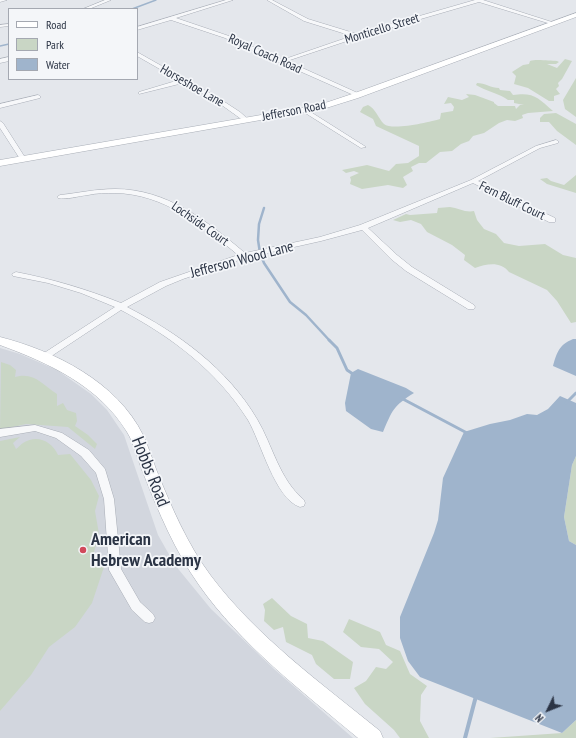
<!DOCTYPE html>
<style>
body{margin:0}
#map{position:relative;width:576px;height:738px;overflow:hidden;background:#e4e7ec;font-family:"PT Sans Narrow",sans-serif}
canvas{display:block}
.legend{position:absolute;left:8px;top:8px;width:130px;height:72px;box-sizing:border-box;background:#f4f6f9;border:1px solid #a4a8b1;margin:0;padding:5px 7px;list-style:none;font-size:12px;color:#2b3445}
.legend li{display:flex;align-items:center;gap:8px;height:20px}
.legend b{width:20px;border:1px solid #a4a8b1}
.north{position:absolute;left:528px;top:690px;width:40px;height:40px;-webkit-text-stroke:3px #f4f6f9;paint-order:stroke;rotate:227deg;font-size:11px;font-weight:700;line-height:16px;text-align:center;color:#2b3445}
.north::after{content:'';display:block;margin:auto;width:14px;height:18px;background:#2b3445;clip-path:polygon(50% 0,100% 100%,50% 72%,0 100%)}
</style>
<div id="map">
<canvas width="576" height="738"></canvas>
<ul class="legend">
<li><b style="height:5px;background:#fff"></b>Road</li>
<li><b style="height:11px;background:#c9d6c5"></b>Park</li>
<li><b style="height:11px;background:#9fb4cc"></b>Water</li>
</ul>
<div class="north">N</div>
</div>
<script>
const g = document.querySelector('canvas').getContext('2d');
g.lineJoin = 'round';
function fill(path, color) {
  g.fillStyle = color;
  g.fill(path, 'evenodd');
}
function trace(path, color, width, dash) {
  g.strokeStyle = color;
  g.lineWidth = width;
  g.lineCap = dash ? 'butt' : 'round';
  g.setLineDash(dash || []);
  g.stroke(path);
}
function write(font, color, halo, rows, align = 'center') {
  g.font = font + ' "PT Sans Narrow",sans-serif';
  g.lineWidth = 3.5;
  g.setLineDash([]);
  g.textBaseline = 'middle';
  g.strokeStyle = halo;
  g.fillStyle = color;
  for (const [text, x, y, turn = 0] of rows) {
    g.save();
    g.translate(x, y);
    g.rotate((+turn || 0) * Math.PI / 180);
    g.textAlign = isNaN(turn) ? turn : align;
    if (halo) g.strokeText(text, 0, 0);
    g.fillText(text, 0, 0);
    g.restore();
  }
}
fill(new Path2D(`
 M0,348L20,354L57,370L91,394L107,410L124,435L158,535L175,565L211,609L274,669L353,738H0Z`), '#d2d6de');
fill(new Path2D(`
 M565,59L572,61L562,79L558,83L559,86L556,89L560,94L554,96V101H549L528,88L514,84L516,76L512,72L523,65L529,64L530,61C536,59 550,61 557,61L559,62L556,64H547L557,68Z
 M576,78V117L565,109L563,100Z
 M477,83C485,83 491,88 499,88L500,90L510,91L513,95C534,92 538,98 553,111L528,113L522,115L523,118L515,121L507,120L499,123L484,133L473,136L469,141L461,144L452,151L440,152L426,163H419L411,167L413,171L403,177L407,185L403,188L388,185L362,189L350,184L351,180L350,177L359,173L354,171L346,173L342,170L367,165L389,171L396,164L408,163L419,156V146L376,126L373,119L360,112L363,107L368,105C376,109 378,118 384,124C392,131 430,122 440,119L441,113L453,111L454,107L451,103L444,104L448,97L462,100L469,97L466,94L475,95L494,102V103L498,106H515L516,109L520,105H524L514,103V100H508C501,94 485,91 476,85Z
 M556,113L576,124V145L557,131L549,122H540V118L544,114Z
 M576,175V193L547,184L540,179L547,178L551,181L564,185Z
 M450,207C458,208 466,213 474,211L477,220L484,229L496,234L504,243L519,246L545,244L563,255L576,258V322L571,323L557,301L547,290L509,272C500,261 487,264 475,268L464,260L465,255L452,245L427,232L421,224L411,220L400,222L393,220L406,214L410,215L437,213L438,208Z
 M1,362L10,365L16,370L15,377C35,372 41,384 57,394V406L63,403L67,410L76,413L77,421L75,426L88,435L97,444L95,449L68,427L26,424L0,430Z
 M20,437L13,443L16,449C18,448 21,444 23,443C37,434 52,441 58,455L70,454L91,480L99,496L95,511L99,534L94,552L104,567L92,603L75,627L49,647L31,675L0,711V441Z
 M576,456V545L569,541L564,517L572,465Z
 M272,598L291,616L307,624L308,638L323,641L353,662L350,679H334L316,664L312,655L286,642L283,627L274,630L264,621L265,610L263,604Z
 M349,619L380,632L386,645L400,651L410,674L427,686L421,695L420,721L429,738H400L394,730L365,704L354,688L366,681L376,667L386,669L393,662L379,649L361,647L343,632Z
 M576,720V738H490L562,733Z`), '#c9d6c5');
fill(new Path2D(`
 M573,339H576V376L553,366C557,352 559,345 573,339Z
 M358,369L406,388L414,393C393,406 392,411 383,432L371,429L346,411L345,403L351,373Z
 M560,396L576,403V456L572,465L564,517L569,541L576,545V720L562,733L420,677L408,661L400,638V617L434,533L438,520L443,478L464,432L490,424L510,420L527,414L537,415L548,409Z`), '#9fb4cc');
trace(new Path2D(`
 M132,9L156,0
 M0,46L9,44`), '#9fb4cc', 1.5);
trace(new Path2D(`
 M264,208L259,224L258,240L260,253L264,263L290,302L306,315L330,341`), '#9fb4cc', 2.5);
trace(new Path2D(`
 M329,340L337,348L347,370L353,374
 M401,398L467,433
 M566,403L576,393`), '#9fb4cc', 3);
trace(new Path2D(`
 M465,738L476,696`), '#9fb4cc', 4);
const street = new Path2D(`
 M0,0H7L0,2Z
 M105,0H111L89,9H83Z
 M226,0H233L176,18L229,36L282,60L352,36L304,21L267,0H272L308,19L357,34L475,0H483L555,23L551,24L479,2L359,37L287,61L360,94V96L358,97L225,38L171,20L137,30V27Z
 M9,24V26L0,27V25Z
 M137,52L220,99L240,112L249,120L244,121L216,101L183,83L139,94V92L179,80L137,56Z
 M9,57V61L0,63V59Z
 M38,95L40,96V98L0,108V104Z
 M304,108L306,109L366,147L361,148L302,111L301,110Z
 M0,121L3,123L26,159L25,160L20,159L0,128Z
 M556,140L558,141V143L540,148L478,181L555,218V222H549L473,183L368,228L397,255L412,267L474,305L475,307L474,309H468L406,271L391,259L362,230L321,241L245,258L183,279L166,286L127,307C178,333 227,368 257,419C273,446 279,479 304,500L305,503L304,506L300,507C275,499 261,442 248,420C217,371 172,337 121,310L47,359H41L40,357L41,355L115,307L81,293L48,283L13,276L12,274L16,272C52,279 86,289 121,303L160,282L238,255C202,225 164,194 115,193C106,193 97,193 88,195C78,196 67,200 58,198L57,197L60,195C79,193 96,189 115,189C167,189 207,221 245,253L320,237L360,225L471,180L536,146Z
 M35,425L62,433L89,450L105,469L114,499L121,569L140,602L153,614L155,618L153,622L149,623L145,622L132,610L109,570L104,499L96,473L81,456L56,438L35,431L0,437V429Z`);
const secondary = new Path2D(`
 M576,13V17L358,98L323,109L0,166V160L319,105L352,94Z
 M0,337C55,351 117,382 143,435C148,446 152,458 156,469C171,506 187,544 211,576C257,637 321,683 380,731L383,738H358C302,691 241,645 199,585C175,551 159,513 144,475C138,461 135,445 127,432C99,386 49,363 0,345Z`);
trace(street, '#a9aeb7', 1);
trace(secondary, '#a9aeb7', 1);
fill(street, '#f7f8fa');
fill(secondary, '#fff');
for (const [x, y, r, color] of [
 [83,550,4,"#d1495b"]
]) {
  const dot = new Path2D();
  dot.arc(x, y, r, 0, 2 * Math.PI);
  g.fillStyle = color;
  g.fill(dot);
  trace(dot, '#f4f6f9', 1.5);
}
write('13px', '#2b3445', '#f4f6f9', [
 ["Monticello Street",382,29,-17],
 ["Royal Coach Road",265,54,24],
 ["Horseshoe Lane",192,86,30],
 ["Jefferson Road",294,111,-11],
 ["Fern Bluff Court",512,201,26],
 ["Lochside Court",200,224,35]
]);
write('15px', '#2b3445', '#f4f6f9', [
 ["Jefferson Wood Lane",242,260,-15]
]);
write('18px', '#2b3445', '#f4f6f9', [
 ["Hobbs Road",150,472,68]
]);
write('bold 18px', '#2b3445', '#f4f6f9', [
 ["American",91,540],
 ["Hebrew Academy",91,561]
], 'left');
</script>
